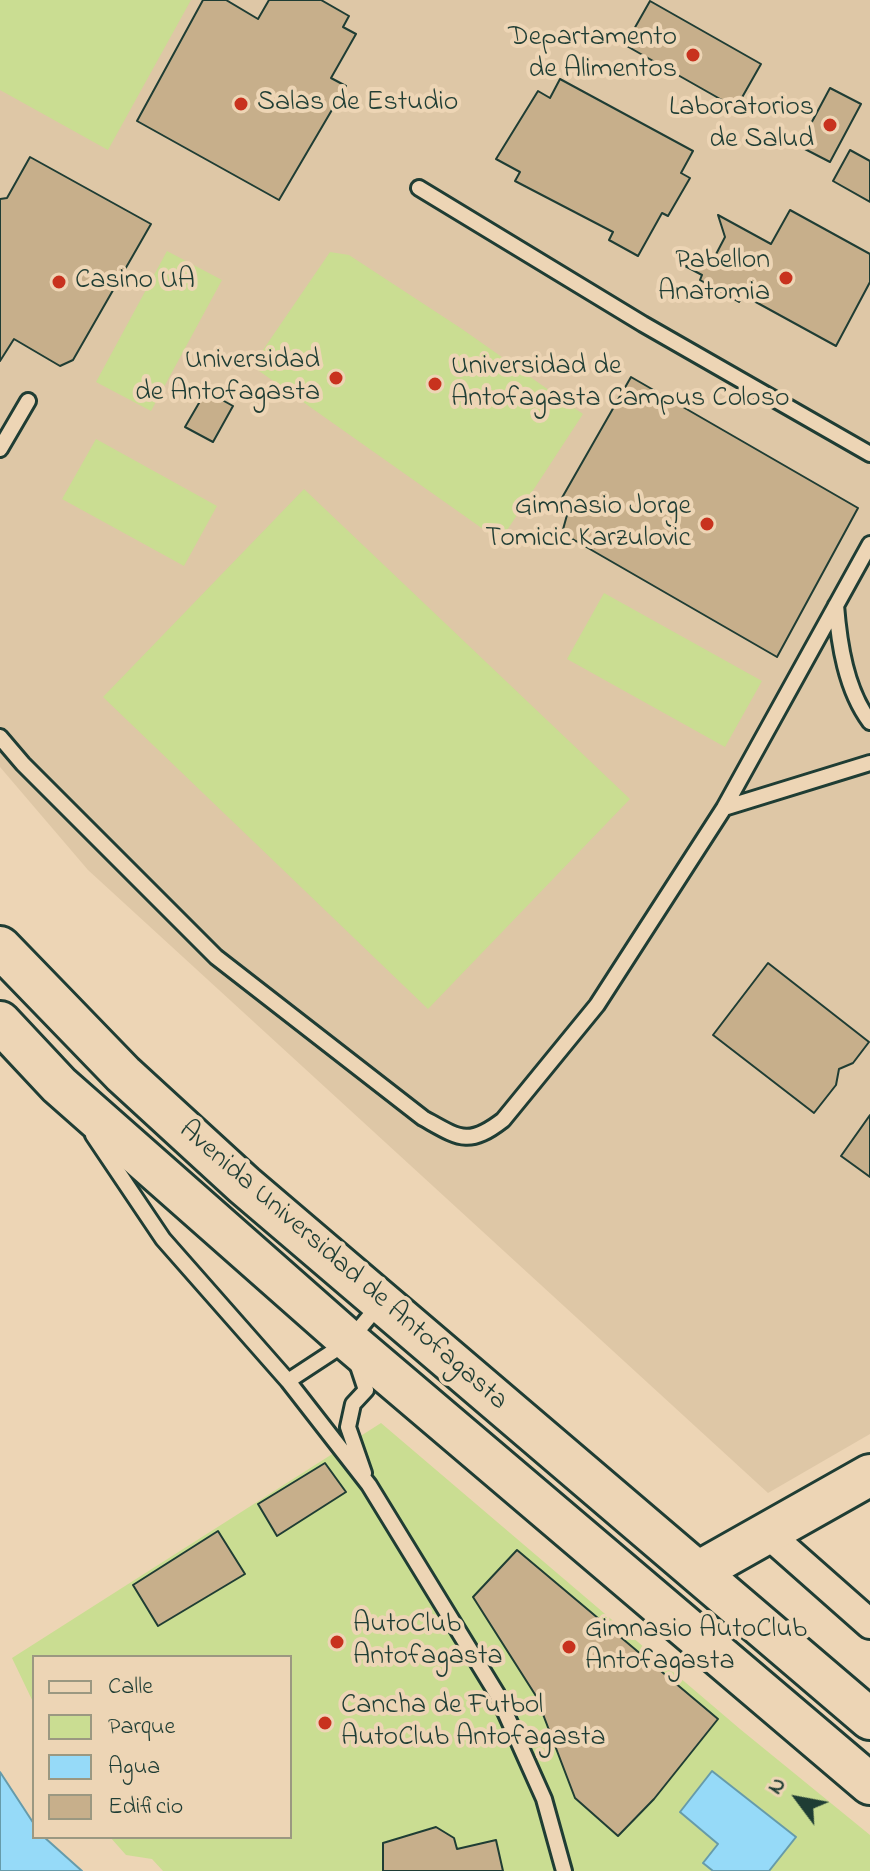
<!DOCTYPE html>
<style>
body{margin:0}
#map{position:relative;width:870px;height:1871px;overflow:hidden;background:#edd5b5;font-family:"Indie Flower",sans-serif}
canvas{display:block}
.legend{position:absolute;left:32px;top:1655px;width:260px;height:184px;box-sizing:border-box;background:#edd5b5;border:2px solid #9b9881;margin:0;padding:10px 14px;list-style:none;font-size:24px;color:#1f3d34}
.legend li{display:flex;align-items:center;gap:16px;height:40px}
.legend b{width:40px;border:2px solid #9b9881}
.north{position:absolute;left:758px;top:1759px;width:80px;height:80px;-webkit-text-stroke:6px #edd5b5;paint-order:stroke;rotate:302deg;font-size:22px;font-weight:700;line-height:32px;text-align:center;color:#1f3d34}
.north::after{content:'';display:block;margin:auto;width:28px;height:36px;background:#1f3d34;clip-path:polygon(50% 0,100% 100%,50% 72%,0 100%)}
</style>
<div id="map">
<canvas width="870" height="1871"></canvas>
<ul class="legend">
<li><b style="height:10px;background:#edd5b5"></b>Calle</li>
<li><b style="height:22px;background:#cadd92"></b>Parque</li>
<li><b style="height:22px;background:#96daf8"></b>Agua</li>
<li><b style="height:22px;background:#c7af8b"></b>Edificio</li>
</ul>
<div class="north">N</div>
</div>
<script>
const g = document.querySelector('canvas').getContext('2d');
g.lineJoin = 'round';
function fill(path, color) {
  g.fillStyle = color;
  g.fill(path, 'evenodd');
}
function trace(path, color, width, dash) {
  g.strokeStyle = color;
  g.lineWidth = width;
  g.lineCap = dash ? 'butt' : 'round';
  g.setLineDash(dash || []);
  g.stroke(path);
}
function write(font, color, halo, rows, align = 'center') {
  g.font = font + ' "Indie Flower",sans-serif';
  g.lineWidth = 8;
  g.setLineDash([]);
  g.textBaseline = 'middle';
  g.strokeStyle = halo;
  g.fillStyle = color;
  for (const [text, x, y, turn = 0] of rows) {
    g.save();
    g.translate(x, y);
    g.rotate((+turn || 0) * Math.PI / 180);
    g.textAlign = isNaN(turn) ? turn : align;
    if (halo) g.strokeText(text, 0, 0);
    g.fillText(text, 0, 0);
    g.restore();
  }
}
fill(new Path2D(`
 M0,0H870V1434L768,1493L88,870L0,767Z`), '#dec7a6');
fill(new Path2D(`
 M0,0H191L108,150L0,90Z
 M167,251L222,280L151,411L96,382Z
 M330,252L349,255L462,329L583,414L500,541L252,366Z
 M96,439L217,506L184,566L62,499Z
 M304,489L630,799L428,1009L103,697Z
 M604,593L762,681L725,747L567,659Z
 M381,1423L740,1729L870,1835V1871H163L152,1859L126,1855L110,1837H290V1657H34V1704L12,1658Z`), '#cadd92');
const water = new Path2D(`
 M712,1771L796,1837L769,1871H713L703,1863L718,1844L680,1812Z
 M0,1772L34,1824V1837H44L82,1871H0Z`);
fill(water, '#96daf8');
trace(water, '#669baa', 2);
const building = new Path2D(`
 M203,0H226L258,19L269,0H321L349,16L343,27L356,34L331,78L346,86L279,200L137,121Z
 M650,1L761,64L736,108L625,45Z
 M560,79L693,151L681,173L690,178L668,216L662,213L638,256L609,240L613,232L515,181L520,172L496,159L538,91L550,98Z
 M830,88L861,104L830,162L799,146Z
 M850,150L870,161V202L833,181Z
 M30,157L151,224L73,360L60,366L14,339L0,361V199L7,198Z
 M790,210L870,254V282L836,346L743,295L739,302L700,280L702,275L685,266L713,260L725,237L718,215L771,244Z
 M631,377L858,508L777,657L562,533L567,515L559,503Z
 M206,391L233,406L213,442L185,427Z
 M768,963L869,1042L853,1063L839,1069L836,1085L814,1113L713,1035Z
 M870,1115V1177L841,1156Z
 M325,1463L346,1492L277,1536L258,1504Z
 M218,1531L245,1574L158,1626L133,1585Z
 M517,1550L718,1719L654,1799L618,1836L575,1798L536,1696L473,1597Z
 M436,1827L454,1838L457,1849L496,1840L503,1871H383V1843Z`);
fill(building, '#c7af8b');
trace(building, '#1f3d34', 2);
const lane = new Path2D(`
 M419,188L643,324L870,454
 M0,449L28,401
 M836,605C839,644 846,690 870,722
 M0,737L23,764L216,957L423,1118C459,1138 468,1147 503,1120L597,1005L724,808L870,544
 M724,808L870,763
 M93,1135L163,1239L288,1381L369,1485L497,1694L544,1799L564,1871
 M356,1360L366,1390L353,1404L348,1427L364,1473
 M288,1381L349,1341L379,1305`);
const street = new Path2D(`
 M767,1533L870,1624`);
const secondary = new Path2D(`
 M0,947L123,1074L244,1185L870,1719
 M0,1022L59,1085L349,1341L870,1784
 M698,1572L870,1475`);
trace(lane, '#1f3d34', 20);
trace(street, '#1f3d34', 34);
trace(secondary, '#1f3d34', 46);
trace(lane, '#edd5b5', 14);
trace(street, '#edd5b5', 28);
trace(secondary, '#edd5b5', 40);
for (const [x, y, r, color] of [
 [693,55,8,"#c8321e"],
 [241,104,8,"#c8321e"],
 [830,125,8,"#c8321e"],
 [786,278,8,"#c8321e"],
 [59,282,8,"#c8321e"],
 [336,378,8,"#c8321e"],
 [435,384,8,"#c8321e"],
 [707,524,8,"#c8321e"],
 [337,1642,8,"#c8321e"],
 [569,1647,8,"#c8321e"],
 [325,1723,8,"#c8321e"]
]) {
  const dot = new Path2D();
  dot.arc(x, y, r, 0, 2 * Math.PI);
  g.fillStyle = color;
  g.fill(dot);
  trace(dot, '#edd5b5', 3);
}
write('28px', '#1f3d34', '#edd5b5', [
 ["Departamento",677,39,"right"],
 ["de Alimentos",677,71,"right"],
 ["Salas de Estudio",257,104],
 ["Laboratorios",814,109,"right"],
 ["de Salud",814,141,"right"],
 ["Pabellon",770,262,"right"],
 ["Anatomia",770,294,"right"],
 ["Casino UA",75,282],
 ["Universidad",320,362,"right"],
 ["de Antofagasta",320,394,"right"],
 ["Universidad de",451,368],
 ["Antofagasta Campus Coloso",451,400],
 ["Gimnasio Jorge",691,508,"right"],
 ["Tomicic Karzulovic",691,540,"right"],
 ["AutoClub",353,1626],
 ["Antofagasta",353,1658],
 ["Gimnasio AutoClub",585,1631],
 ["Antofagasta",585,1663],
 ["Cancha de Futbol",341,1707],
 ["AutoClub Antofagasta",341,1739]
], 'left');
write('28px', '#1f3d34', '#edd5b5', [
 ["Avenida Universidad de Antofagasta",342,1267,41]
]);
</script>
